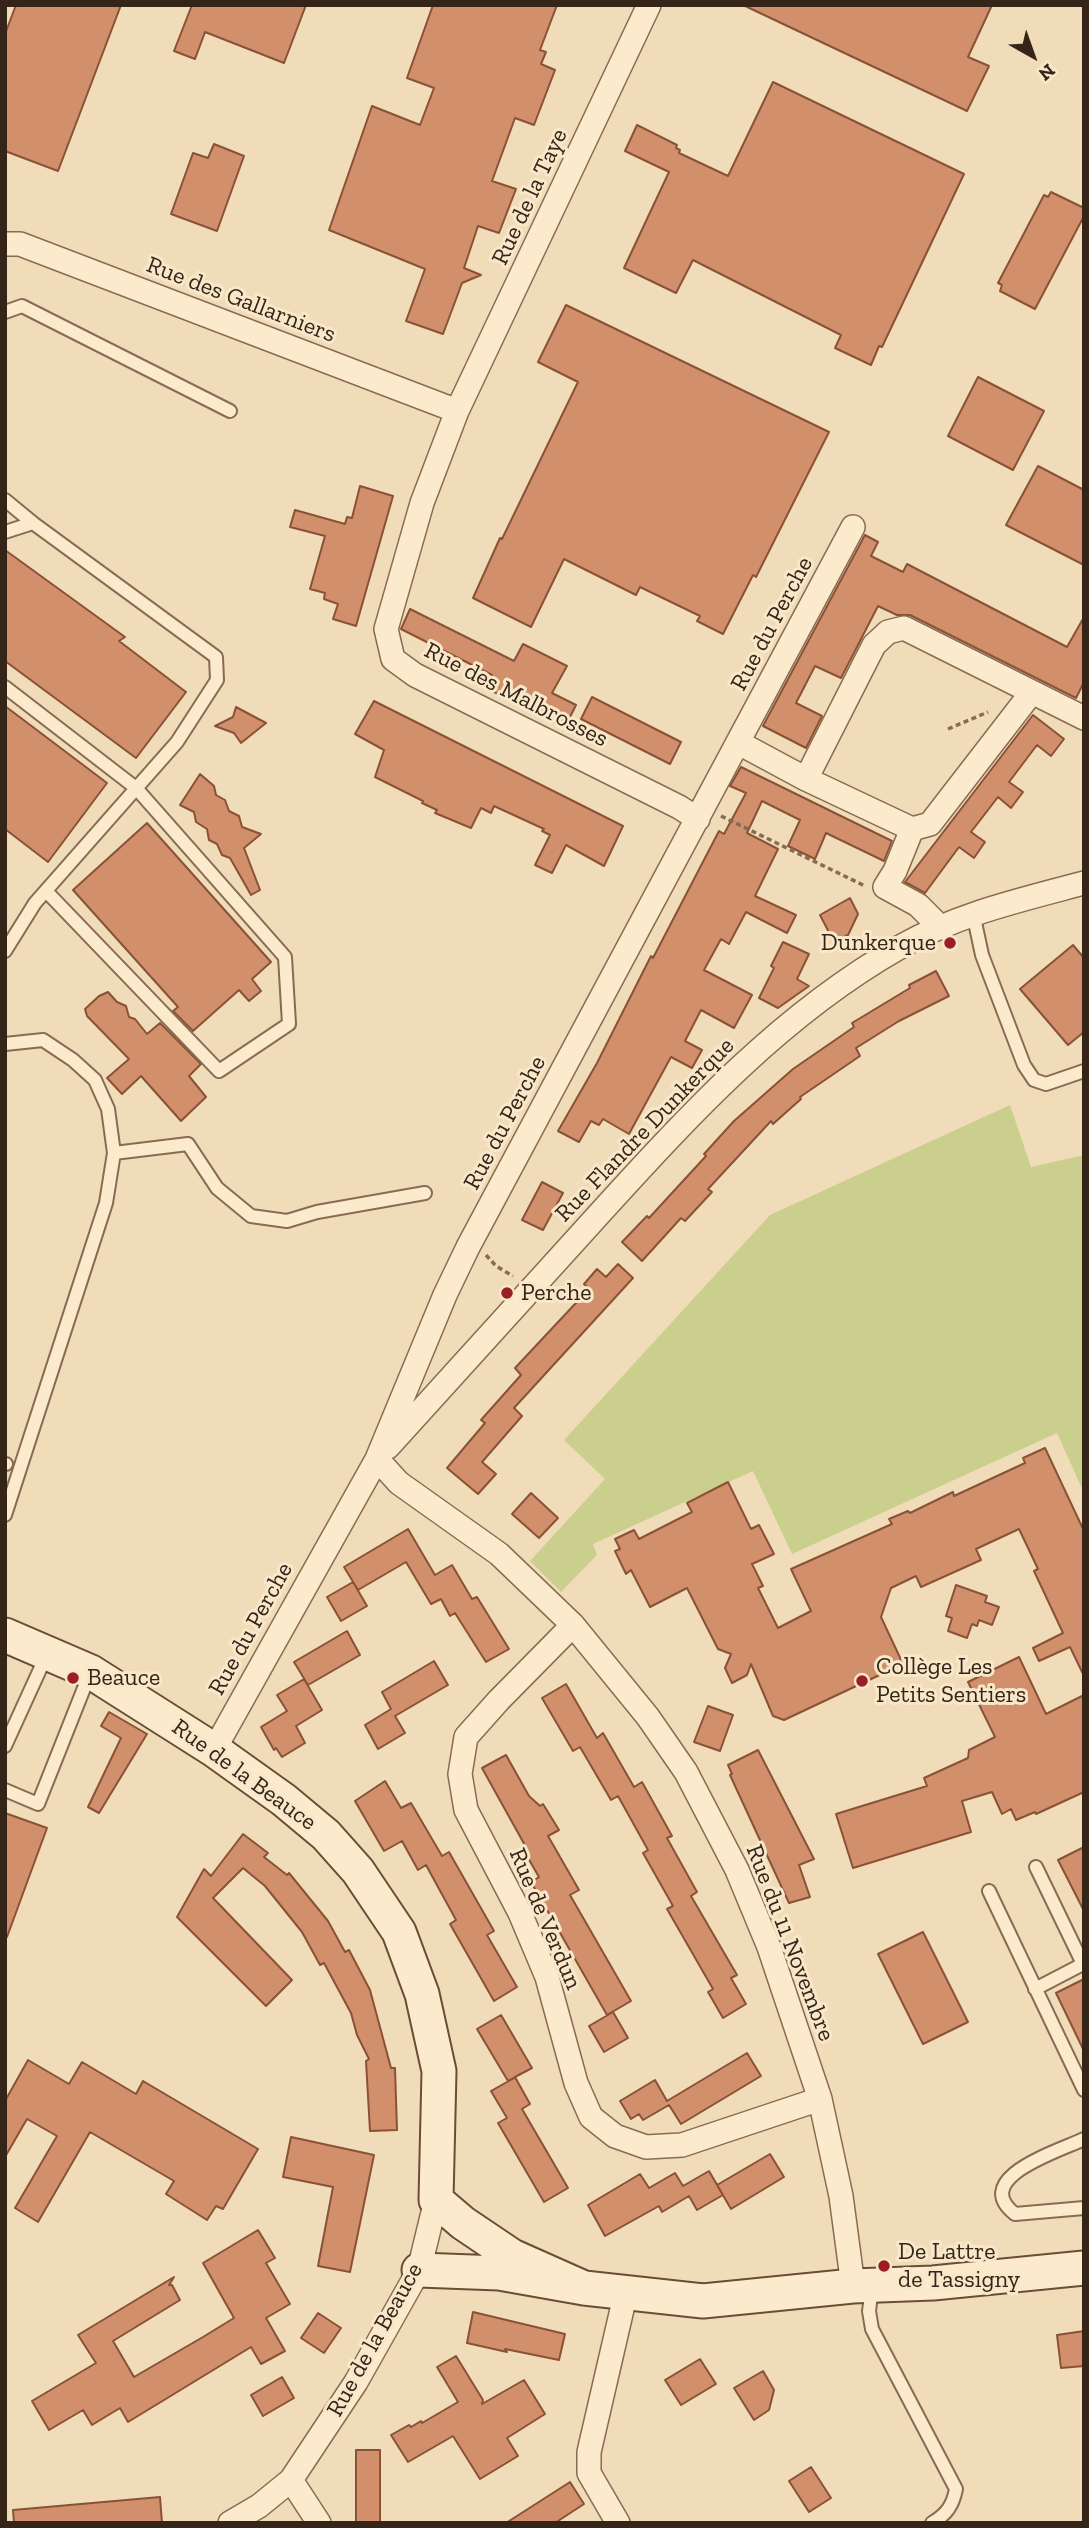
<!DOCTYPE html>
<meta charset="utf-8">
<style>
body{margin:0}
#map{position:relative;width:1089px;height:2528px;overflow:hidden;background:#f1dcb9;font-family:"Zilla Slab",serif}
canvas{display:block}
.frame{position:absolute;inset:0;border:7px solid #352519;pointer-events:none}
.north{position:absolute;left:998px;top:21px;width:70px;height:70px;-webkit-text-stroke:5px #f8e7c9;paint-order:stroke;rotate:140deg;font-size:19px;font-weight:700;line-height:28px;text-align:center;color:#352519}
.north::after{content:'';display:block;margin:auto;width:24px;height:32px;background:#352519;clip-path:polygon(50% 0,100% 100%,50% 72%,0 100%)}
</style>
<div id="map">
<canvas width="1089" height="2528"></canvas>
<div class="frame"></div>
<div class="north">N</div>
</div>
<script>
const g = document.querySelector('canvas').getContext('2d');
g.lineJoin = 'round';
function fill(path, color) {
  g.fillStyle = color;
  g.fill(path, 'evenodd');
}
function trace(path, color, width, dash) {
  g.strokeStyle = color;
  g.lineWidth = width;
  g.lineCap = dash ? 'butt' : 'round';
  g.setLineDash(dash || []);
  g.stroke(path);
}
function write(font, color, halo, rows, align = 'center') {
  g.font = font + ' "Zilla Slab",serif';
  g.lineWidth = 6;
  g.setLineDash([]);
  g.textBaseline = 'middle';
  g.strokeStyle = halo;
  g.fillStyle = color;
  for (const [text, x, y, turn = 0] of rows) {
    g.save();
    g.translate(x, y);
    g.rotate((+turn || 0) * Math.PI / 180);
    g.textAlign = isNaN(turn) ? turn : align;
    if (halo) g.strokeText(text, 0, 0);
    g.fillText(text, 0, 0);
    g.restore();
  }
}
fill(new Path2D(`
 M1010,1105L1031,1167L1084,1155V1493L1057,1433L792,1554L753,1471L593,1544L597,1555L561,1592L530,1561L605,1479L564,1440L770,1215Z`), '#cbcf8d');
const building = new Path2D(`
 M16,5H121L58,171L5,151V34Z
 M192,5H306L284,63L205,32L195,59L174,51Z
 M433,5H557L540,50L546,52L541,64L555,70L534,125L515,118L492,181L516,189L499,233L478,226L464,268L481,275L462,283L443,334L406,321L425,269L329,230L372,106L420,125L434,88L407,78Z
 M743,5H992L968,57L989,66L967,111Z
 M773,82L964,174L882,347L879,346L871,365L835,348L841,335L693,260L676,293L624,268L669,172L625,151L637,125L677,145L676,148L680,150L679,153L728,176Z
 M214,144L244,156L217,231L171,214L193,153L208,158Z
 M1051,192L1084,208V216L1035,309L1000,291L1002,285L998,283L1044,195L1048,197Z
 M566,305L829,432L756,577L753,575L723,634L697,621L700,616L640,587L636,595L564,559L531,627L473,598L500,538L502,539L578,382L538,362Z
 M978,377L1044,411L1013,470L948,436Z
 M1038,466L1084,490V565L1006,525Z
 M360,486L393,496L356,626L333,619L338,604L324,599L325,593L310,589L325,536L290,527L295,510L345,524L347,517L352,518Z
 M865,535L878,542L871,556L903,572L907,564L1067,647L1084,617V682L1076,698L910,615H897L878,606L841,678L815,666L796,703L822,716L806,748L763,726Z
 M5,550L125,637L119,641L186,692L136,758L5,661Z
 M410,609L514,661L523,644L567,666L552,693L576,705L565,727L486,688L492,675L401,629Z
 M592,697L681,742L670,764L581,719Z
 M374,701L623,826L604,866L566,845L552,873L535,865L550,835L542,831L544,829L494,806L491,813L481,808L471,828L435,813L437,810L422,803L423,801L375,777L384,750L355,734Z
 M5,706L107,783L48,862L5,829Z
 M236,707L266,723L241,743L234,733L215,726L233,717Z
 M1033,715L1064,739L1051,756L1037,745L1009,782L1023,792L1011,808L998,797L971,832L985,842L974,858L959,847L925,893L905,882Z
 M741,767L892,841L884,861L826,833L815,859L788,846L800,820L762,801L747,833L778,849L755,896L796,915L787,933L746,912L729,944L721,939L704,970L752,995L734,1028L701,1010L685,1041L702,1050L692,1068L671,1057L629,1134L603,1119L599,1125L591,1121L579,1142L558,1131L597,1063L651,956L653,958L719,831L724,834L746,793L730,786Z
 M200,774L214,786L216,795L225,800L229,811L239,816L242,827L261,834L244,848L260,890L251,895L230,858L222,855L217,844L209,840L207,829L196,822L194,812L180,805Z
 M147,823L271,962L252,979L261,991L249,1001L239,990L193,1031L173,1011L178,1007L73,890Z
 M850,898L858,914L848,935L834,942L820,915Z
 M783,942L809,954L797,979L809,986L778,1008L759,998L774,968L771,966Z
 M1073,945L1084,958V1032L1068,1045L1020,989Z
 M936,971L949,996L899,1021L856,1048L860,1056L800,1097L801,1099L773,1124L771,1121L708,1189L712,1192L685,1221L681,1218L642,1261L622,1242L647,1216L649,1218L706,1156L704,1154L734,1121L793,1069L854,1027L852,1023L910,988L909,985Z
 M108,992L117,1002L126,1006L129,1017L135,1019L147,1034L160,1023L201,1064L189,1076L206,1097L181,1121L141,1076L122,1094L107,1078L129,1059L87,1016L85,1009L99,996Z
 M542,1182L563,1193L543,1230L522,1220Z
 M618,1264L633,1278L514,1408L522,1416L482,1462L496,1474L478,1494L447,1468L485,1423L481,1420L521,1375L515,1368L589,1289L584,1284L597,1269L606,1277Z
 M1045,1448L1084,1531V1676L1070,1647L1039,1661L1033,1648L1063,1633L1034,1571L1038,1569L1019,1529L976,1549L981,1560L921,1587L916,1576L891,1588L881,1617L903,1664L784,1720L773,1716L751,1664L747,1675L732,1683L725,1668L731,1654L718,1649L687,1588L650,1607L631,1570L626,1574L615,1551L620,1549L615,1539L634,1530L639,1539L692,1512L687,1503L728,1482L751,1529L759,1525L774,1554L752,1564L763,1586L758,1588L778,1628L811,1611L791,1569L892,1524L889,1519L908,1511L910,1513L953,1492L954,1496L1025,1463L1023,1458Z
 M531,1493L558,1518L539,1538L512,1514Z
 M408,1529L435,1575L452,1565L472,1599L477,1597L509,1649L486,1662L455,1613L450,1616L441,1599L431,1604L406,1562L358,1590L344,1567Z
 M353,1582L367,1606L341,1621L327,1597Z
 M956,1585L987,1596L985,1602L999,1607L992,1625L979,1620L977,1626L972,1624L967,1638L948,1631L952,1618L946,1616Z
 M347,1631L360,1655L308,1685L294,1662Z
 M1019,1657L1046,1714L1084,1695V1792L1036,1814L1035,1812L1016,1820L1011,1809L1002,1814L992,1792L962,1801L971,1832L853,1868L836,1814L927,1786L924,1778L968,1758L969,1750L995,1737L968,1682Z
 M434,1661L448,1685L395,1716L405,1733L378,1749L365,1725L391,1709L382,1692Z
 M304,1679L322,1710L296,1726L305,1743L282,1757L276,1748L274,1750L261,1727L287,1711L277,1695Z
 M566,1684L597,1738L603,1733L634,1787L642,1782L672,1836L667,1838L697,1892L691,1896L737,1975L731,1978L746,2004L723,2018L708,1992L713,1989L667,1909L673,1906L643,1853L648,1850L618,1796L611,1800L580,1747L573,1751L542,1698Z
 M708,1706L733,1715L720,1751L694,1742Z
 M109,1712L147,1734L99,1813L88,1807L121,1738L101,1726Z
 M758,1750L814,1859L799,1865L810,1897L789,1903L730,1775L732,1774L728,1765Z
 M506,1755L529,1796L540,1806L543,1804L559,1830L548,1836L579,1890L570,1895L631,2001L607,2015L531,1882L539,1877L524,1851L527,1849L482,1768Z
 M385,1781L401,1808L411,1803L442,1856L449,1852L494,1931L487,1935L517,1987L494,2001L450,1924L456,1920L426,1865L418,1870L402,1841L384,1851L355,1801Z
 M5,1813L47,1828L7,1937H5Z
 M243,1834L268,1853L264,1857L287,1875L289,1873L328,1921L345,1952L349,1950L370,1990L391,2068H395L397,2130L370,2131L366,2061L369,2059L357,2035L351,2013L324,1963L320,1965L302,1932L265,1886L243,1868L213,1898L292,1980L266,2006L177,1917L204,1869L211,1876Z
 M1084,1847V1911L1058,1860Z
 M923,1932L968,2022L923,2044L878,1954Z
 M1084,1979V2051L1056,1993Z
 M613,2012L628,2038L604,2052L589,2026Z
 M501,2015L532,2068L515,2077L530,2104L522,2109L568,2188L544,2202L498,2123L507,2118L491,2091L514,2078L508,2081L477,2029Z
 M747,2053L761,2076L681,2124L669,2105L643,2120L639,2114L631,2119L620,2101L655,2080L667,2101Z
 M28,2060L69,2084L82,2062L136,2094L143,2081L258,2149L223,2209L216,2206L207,2220L166,2194L174,2181L90,2132L38,2222L15,2208L57,2136L27,2119L5,2157V2101Z
 M291,2137L374,2155L350,2272L318,2266L333,2187L283,2177Z
 M770,2154L784,2177L731,2209L717,2185Z
 M709,2171L723,2195L697,2210L689,2196L662,2212L659,2206L605,2236L588,2205L640,2174L649,2188L675,2173L683,2186Z
 M258,2230L275,2258L266,2263L290,2304L266,2318L285,2351L261,2364L251,2347L128,2422L120,2408L92,2425L83,2410L49,2430L32,2401L96,2363L78,2335L174,2277L169,2285H172L180,2300L113,2341L134,2377L203,2337L234,2318L203,2263Z
 M473,2312L565,2334L559,2360L505,2349L507,2352L467,2343Z
 M318,2313L341,2328L324,2353L301,2338Z
 M1084,2331V2366L1061,2368L1057,2335Z
 M456,2356L483,2400L482,2404L524,2380L545,2414L507,2438L518,2456L480,2479L453,2436L408,2462L391,2435L409,2425L411,2427L421,2421L422,2423L458,2402L437,2367Z
 M700,2359L716,2384L681,2405L665,2380Z
 M763,2371L774,2390L769,2410L754,2420L734,2388Z
 M282,2377L294,2398L263,2416L251,2395Z
 M356,2450H380V2523H356Z
 M811,2467L831,2498L809,2512L789,2481Z
 M570,2482L584,2504L555,2523H506Z
 M160,2497L162,2523H14L13,2510Z`);
fill(building, '#d28f6b');
trace(building, '#895237', 2);
const lane = new Path2D(`
 M5,312L22,306L230,411
 M5,500L33,523
 M5,532L33,523L216,657L217,680L177,742L35,903L5,951
 M5,687L136,788L285,957L289,1024L219,1071L46,891
 M973,913L982,955L1024,1065L1034,1080L1046,1084L1084,1071
 M5,1044L43,1040L73,1060L95,1080L108,1109L114,1153L106,1203L5,1515
 M114,1153L188,1144L217,1188L251,1216L287,1221L317,1212L425,1193
 M5,1464H6
 M5,1746L47,1654
 M5,1790L38,1804L90,1673
 M989,1891L1084,2090
 M1035,1989L1083,1964L1036,1867
 M1084,2139C1059,2151 969,2178 1015,2214L1084,2208
 M872,2288L869,2311L872,2329L956,2489C953,2505 947,2514 932,2523`);
const street = new Path2D(`
 M649,5L457,411L422,503L386,629L393,659L415,675L679,807L698,819
 M5,244H20L457,411
 M739,743L806,779L912,829L930,824L1032,692
 M806,779L874,645L888,632L904,628L1084,718
 M912,829L895,871L885,887L918,905L941,928
 M388,1447C459,1368 530,1290 601,1212C691,1113 782,1014 900,947C958,914 1020,900 1084,883
 M377,1459L399,1483L499,1554L573,1625L648,1717L686,1772L737,1870L769,1947L820,2099L841,2196L853,2286
 M573,1625L499,1700L466,1737L460,1774L466,1810L520,1913L547,1977L576,2083L591,2117L615,2136L646,2147L682,2145L820,2099
 M214,1750L377,1459L445,1295L468,1247L853,527
 M291,2480L319,2523
 M230,2523L259,2506L291,2480L356,2382L419,2270L436,2200
 M618,2523L589,2473V2452L626,2292`);
const secondary = new Path2D(`
 M5,1635L91,1672L214,1750L284,1800L326,1835L358,1871L399,1932L422,1994L439,2071L436,2200L463,2223L512,2256L584,2288
 M419,2270L499,2273L584,2288L703,2301L853,2286L933,2283L1084,2268`);
trace(lane, '#886b53', 16);
trace(street, '#886b53', 26);
trace(secondary, '#694d36', 37);
trace(new Path2D(`
 M948,729L988,712
 M721,816L865,886
 M486,1255L496,1266L513,1276`), '#886b53', 3.5, [5, 3.5]);
trace(lane, '#fceacc', 12);
trace(street, '#fceacc', 23);
trace(secondary, '#fceacc', 33);
for (const [x, y, r, color] of [
 [950,943,7,"#9b1e27"],
 [507,1293,7,"#9b1e27"],
 [73,1678,7,"#9b1e27"],
 [862,1681,7,"#9b1e27"],
 [884,2266,7,"#9b1e27"]
]) {
  const dot = new Path2D();
  dot.arc(x, y, r, 0, 2 * Math.PI);
  g.fillStyle = color;
  g.fill(dot);
  trace(dot, '#f8e7c9', 2.5);
}
write('24px', '#352519', '#f8e7c9', [
 ["Rue de la Taye",530,197,-65],
 ["Rue des Gallarniers",241,300,21],
 ["Rue du Perche",772,624,-62],
 ["Rue des Malbrosses",516,695,27],
 ["Rue du Perche",505,1123,-62],
 ["Rue Flandre Dunkerque",645,1130,-46],
 ["Rue du Perche",251,1629,-61],
 ["Rue de la Beauce",244,1775,36],
 ["Rue de Verdun",545,1919,67],
 ["Rue du 11 Novembre",790,1943,69],
 ["Rue de la Beauce",375,2340,-61]
]);
write('24px', '#352519', '#f8e7c9', [
 ["Dunkerque",936,943,"right"],
 ["Perche",521,1293],
 ["Collège Les",876,1667],
 ["Petits Sentiers",876,1695],
 ["Beauce",87,1678],
 ["De Lattre",898,2252],
 ["de Tassigny",898,2280]
], 'left');
</script>
